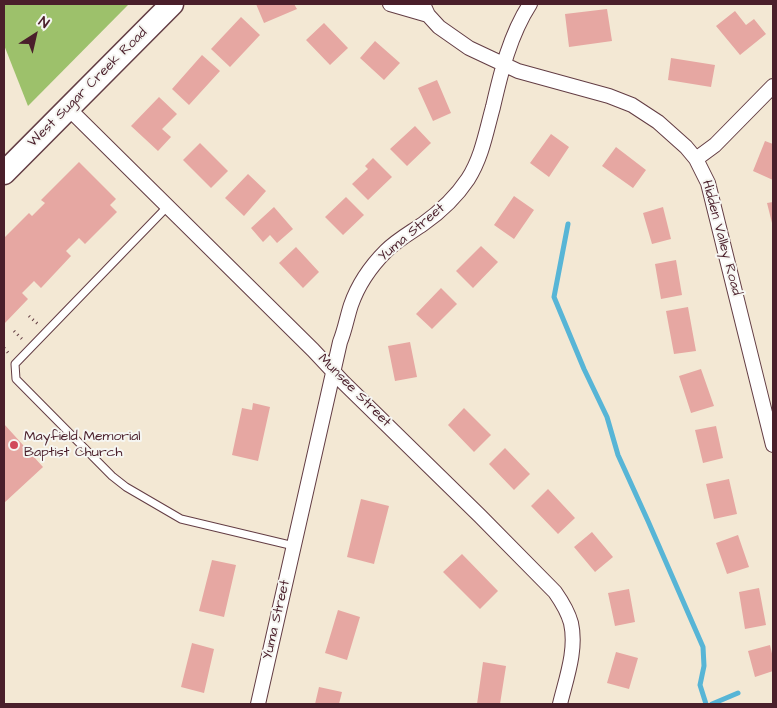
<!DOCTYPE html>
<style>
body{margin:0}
#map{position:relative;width:777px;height:708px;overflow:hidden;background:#f3e8d4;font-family:"Architects Daughter",sans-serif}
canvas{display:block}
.frame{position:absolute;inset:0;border:5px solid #4a1f2b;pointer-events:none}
.north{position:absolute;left:10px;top:10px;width:50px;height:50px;-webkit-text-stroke:4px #f6f6f2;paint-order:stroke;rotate:35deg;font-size:14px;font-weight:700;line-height:20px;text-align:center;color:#4a1f2b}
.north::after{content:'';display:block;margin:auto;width:18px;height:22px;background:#4a1f2b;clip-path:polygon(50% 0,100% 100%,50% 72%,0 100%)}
</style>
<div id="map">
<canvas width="777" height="708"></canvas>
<div class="frame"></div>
<div class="north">N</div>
</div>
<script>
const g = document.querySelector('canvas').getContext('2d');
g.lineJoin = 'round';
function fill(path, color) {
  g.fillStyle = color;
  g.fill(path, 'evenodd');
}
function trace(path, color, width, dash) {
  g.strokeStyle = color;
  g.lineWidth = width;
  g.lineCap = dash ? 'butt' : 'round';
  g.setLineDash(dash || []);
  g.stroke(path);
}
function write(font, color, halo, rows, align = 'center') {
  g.font = font + ' "Architects Daughter",sans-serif';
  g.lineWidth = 4;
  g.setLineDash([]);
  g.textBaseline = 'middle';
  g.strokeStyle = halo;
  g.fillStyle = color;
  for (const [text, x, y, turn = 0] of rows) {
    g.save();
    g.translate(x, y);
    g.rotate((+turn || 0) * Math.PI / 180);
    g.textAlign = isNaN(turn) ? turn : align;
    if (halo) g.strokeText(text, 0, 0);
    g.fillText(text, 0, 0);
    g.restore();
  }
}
fill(new Path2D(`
 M4,4H129L28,106L4,45Z`), '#9dc16b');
trace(new Path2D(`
 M568,224L554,297L584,369L607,417L618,455L648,521L703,647L704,666L700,685L706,704
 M712,704L738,693`), '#57b5d6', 5);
fill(new Path2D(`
 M256,4H294L297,9L264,23Z
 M607,9L612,41L569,47L565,14Z
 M735,11L746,25L754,19L766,34L740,55L716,26Z
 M241,17L260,35L230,67L211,49Z
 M324,23L348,48L330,65L306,40Z
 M375,41L400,63L384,80L360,58Z
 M202,55L220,71L189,105L172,89Z
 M671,58L715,65L711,87L668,80Z
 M437,80L451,113L433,121L418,88Z
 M159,97L177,114L162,129L171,137L158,151L131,126Z
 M415,126L431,143L407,166L390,149Z
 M551,134L569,147L549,177L530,163Z
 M765,141L773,144V180L753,171Z
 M200,143L228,171L211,188L183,160Z
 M616,147L646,170L633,188L602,166Z
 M373,158L392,177L368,200L352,184L368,169L365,166Z
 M79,162L116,199L110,205L117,212L85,244L79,238L66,251L71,256L41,288L34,281L22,293L28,299L4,324V238L29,213L32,216L45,203L41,200Z
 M248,174L266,191L244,216L225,198Z
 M514,196L534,210L514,239L494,225Z
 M346,197L364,215L343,235L325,217Z
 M773,202V227L767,203Z
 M274,207L293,229L277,243L270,235L263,242L251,228Z
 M663,207L671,239L652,244L643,213Z
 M481,246L498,262L473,288L456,271Z
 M296,247L319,272L303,288L279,263Z
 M676,260L682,295L661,299L655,264Z
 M441,288L457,304L432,329L416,314Z
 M688,307L696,351L674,354L666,311Z
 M410,342L417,377L395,381L388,346Z
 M701,369L714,406L691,413L679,376Z
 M253,403L270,407L258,461L232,455L242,408L252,410Z
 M464,408L491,435L474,452L448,425Z
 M4,424L43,467L4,503Z
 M716,426L723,458L703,463L695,430Z
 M505,448L530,474L514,490L489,464Z
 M729,479L737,514L714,519L706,484Z
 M548,489L575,518L558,534L531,506Z
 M361,499L389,506L374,564L347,557Z
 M592,532L613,557L595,572L574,547Z
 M738,535L749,567L727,574L716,543Z
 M462,554L498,591L480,609L443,572Z
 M212,560L236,565L224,617L199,611Z
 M759,588L766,625L745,629L739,592Z
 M629,589L635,622L615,626L608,593Z
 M338,610L360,617L347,660L325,653Z
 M192,643L214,649L204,693L181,687Z
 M770,645L773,658V671L755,677L748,651Z
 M616,652L638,658L629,689L607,683Z
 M483,662L506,666L500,704H477Z
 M319,687L342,692L339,704H315Z`), '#e6a7a2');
const lane = new Path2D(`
 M167,207L15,364L16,379L112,476L126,487L181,519L294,546`);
const street = new Path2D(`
 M390,4L428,15
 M423,4L428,15L439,27L469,48L518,71L609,96L632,105L658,122L686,147L696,159L708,183L773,445
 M68,108L313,350L343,382L480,516L555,592C562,602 568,612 571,623C577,650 566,679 560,704
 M696,159L715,145L773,86
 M258,704L340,342C345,330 347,317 351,305C358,285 371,266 386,251C397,240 410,233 423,224C440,212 456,197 468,179C482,157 486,132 493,107C501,72 510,35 530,4`);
const primary = new Path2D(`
 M4,173L172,4`);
trace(lane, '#633d44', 9);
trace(street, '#633d44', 16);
trace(primary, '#633d44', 25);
trace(new Path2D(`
 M29,316L40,326
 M14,331L24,341
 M4,348L10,355`), '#633d44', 3, [1, 4]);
trace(lane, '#fff', 7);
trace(street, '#fff', 14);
trace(primary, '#fff', 22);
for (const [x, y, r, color] of [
 [14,445,5,"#d1495b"]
]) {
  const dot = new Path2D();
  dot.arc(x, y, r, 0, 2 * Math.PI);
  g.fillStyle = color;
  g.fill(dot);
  trace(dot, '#f6f6f2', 2);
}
write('14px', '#4a1f2b', '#f6f6f2', [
 ["West Sugar Creek Road",88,88,-45],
 ["Yuma Street",412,233,-40],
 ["Hidden Valley Road",721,238,75],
 ["Munsee Street",354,391,45],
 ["Yuma Street",277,620,-77]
]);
write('14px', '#4a1f2b', '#f6f6f2', [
 ["Mayfield Memorial",24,437],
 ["Baptist Church",24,453]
], 'left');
</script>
